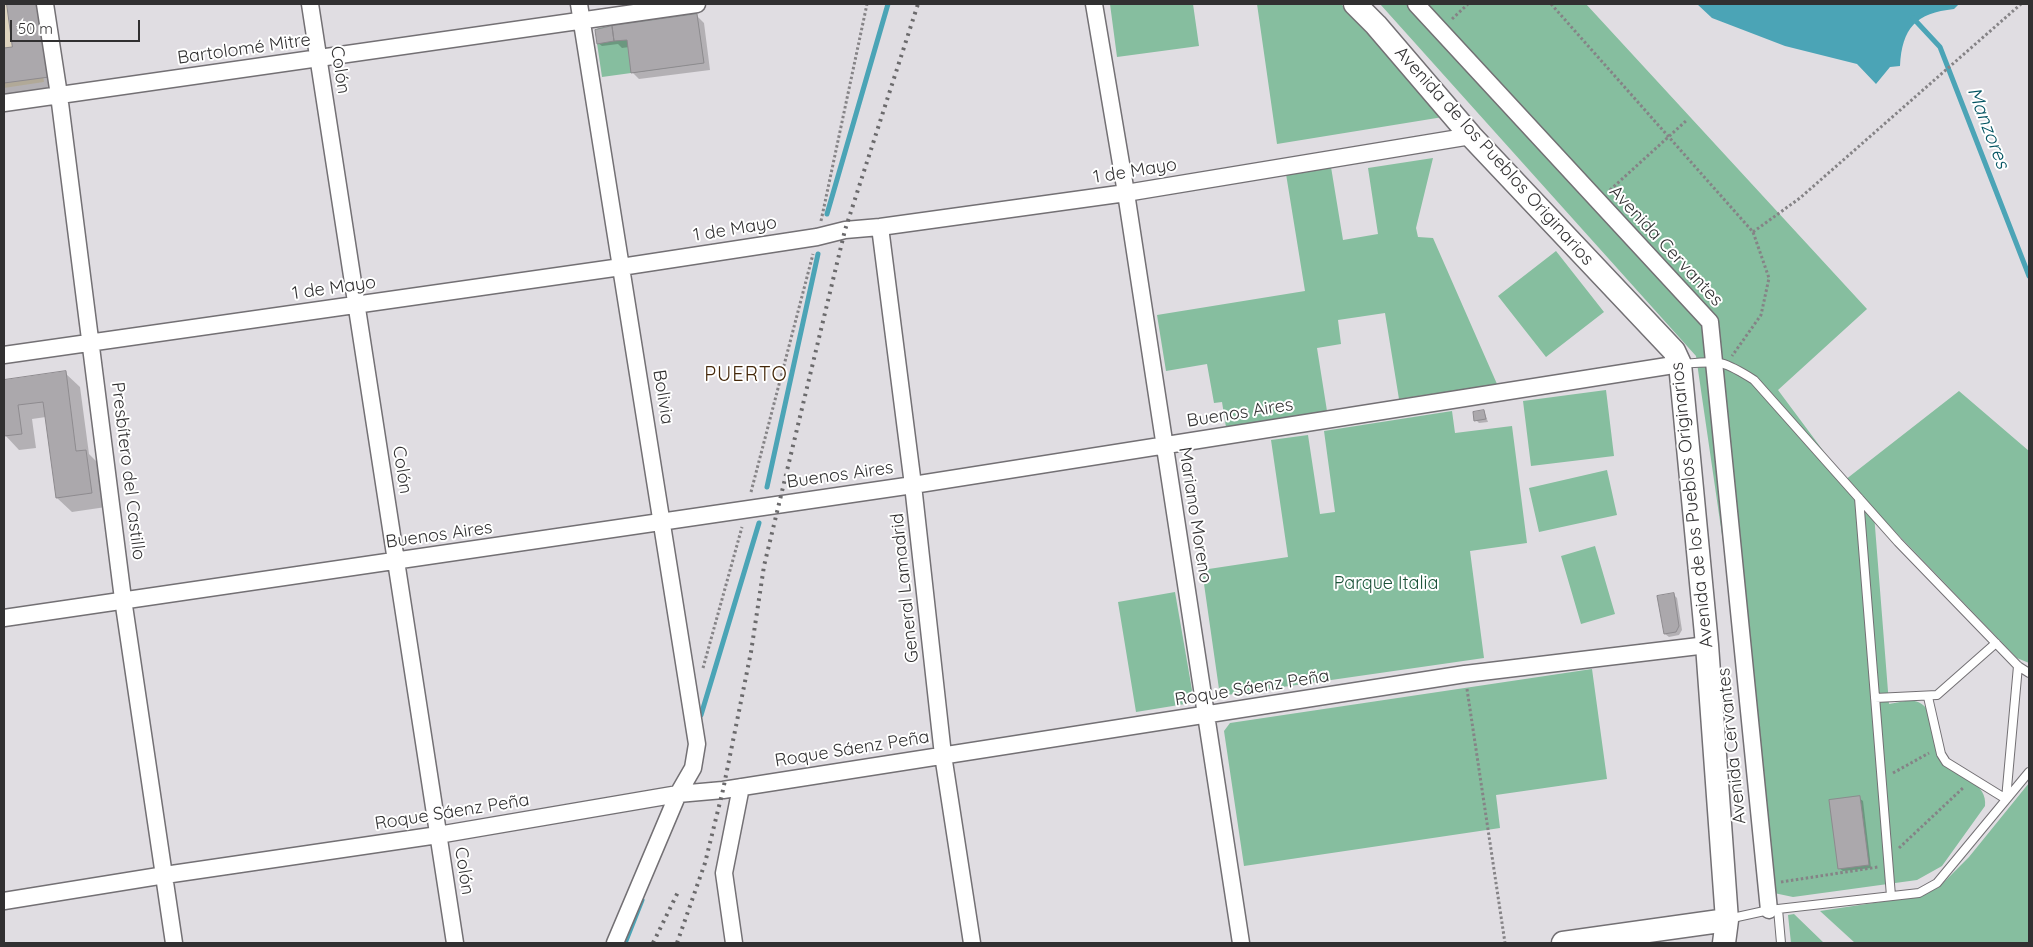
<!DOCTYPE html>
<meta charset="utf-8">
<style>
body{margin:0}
#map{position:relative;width:2033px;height:947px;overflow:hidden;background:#e0dde2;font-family:Quicksand,sans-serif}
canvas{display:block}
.frame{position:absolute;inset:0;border:5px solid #313031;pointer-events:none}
.scale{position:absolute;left:10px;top:20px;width:130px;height:22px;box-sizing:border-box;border:2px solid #313031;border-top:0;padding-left:6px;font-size:15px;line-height:18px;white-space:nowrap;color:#313031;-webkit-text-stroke:4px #fff;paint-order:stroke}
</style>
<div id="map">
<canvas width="2033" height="947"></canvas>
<div class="frame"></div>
<div class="scale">50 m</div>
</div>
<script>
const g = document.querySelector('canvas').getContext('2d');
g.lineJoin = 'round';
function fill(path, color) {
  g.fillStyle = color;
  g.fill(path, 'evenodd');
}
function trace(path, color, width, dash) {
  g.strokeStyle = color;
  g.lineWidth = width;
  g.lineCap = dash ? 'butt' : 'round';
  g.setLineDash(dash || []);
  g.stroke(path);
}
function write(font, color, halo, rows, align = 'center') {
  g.font = font + ' Quicksand,sans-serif';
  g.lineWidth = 4;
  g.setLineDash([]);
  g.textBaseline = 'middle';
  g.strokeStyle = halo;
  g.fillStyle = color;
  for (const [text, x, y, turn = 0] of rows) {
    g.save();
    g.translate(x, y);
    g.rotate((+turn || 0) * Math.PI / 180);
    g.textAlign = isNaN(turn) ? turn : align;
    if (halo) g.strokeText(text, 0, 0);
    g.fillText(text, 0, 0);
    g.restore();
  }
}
fill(new Path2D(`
 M4,4H34L44,82L4,88Z`), '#ded4bf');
fill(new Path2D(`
 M1110,4H1193L1199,46L1117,57Z
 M1257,4H1341L1443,117L1277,144Z
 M1380,4H1586L1867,309L1778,390L1845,480L1959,391L2029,451V663L2017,658L1852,487L1874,514L1889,704C1903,702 1916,696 1926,708L1939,758L1943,764C1959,774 1988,784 1985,806L1942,866L1917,880L1793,897L1774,893L1696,356Z
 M697,14L704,63L602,77L595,30L599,28Z
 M1433,158L1416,228L1418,237L1433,238L1497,384L1399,399L1385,313L1338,320L1341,344L1317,348L1327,411L1226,427L1222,402L1214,403L1207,364L1166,371L1157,315L1305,291L1286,174L1331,167L1343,240L1378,234L1368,168Z
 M1556,251L1604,312L1546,357L1498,296Z
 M1606,390L1614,456L1531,466L1523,401Z
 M1452,411L1455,433L1512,426L1527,543L1470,551L1484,658L1220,696L1202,570L1288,557L1271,440L1308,435L1320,514L1335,512L1324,431Z
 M1607,470L1617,515L1539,532L1529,488Z
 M1595,546L1615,614L1581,624L1561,556Z
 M1175,592L1192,690L1190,698L1185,704L1136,712L1118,602Z
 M1592,669L1607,779L1496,795L1500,828L1244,866L1224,731L1230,723Z
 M2029,783V943H1855L1820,911L1920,896L1940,886L1969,857Z
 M1794,914L1824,943H1791L1788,915Z`), '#86be9f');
fill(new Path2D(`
 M1697,4H1959L1954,9C1916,13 1902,28 1900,66L1890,67L1876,84L1857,64L1785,46L1712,18Z`), '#4ba4b6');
fill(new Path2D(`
 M8,4H49L59,88L4,95V49L14,48Z
 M697,16L704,23L710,70L639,79L632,72L629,47L622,48L618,44L602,46L598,43Z
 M65,373L80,387L89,454L100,465L106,507L72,512L57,498L46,417L32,419L36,448L19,450L5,435L4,381Z
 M1484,411L1488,422L1479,423L1476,420Z
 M1674,595L1677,598L1682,630L1679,635L1669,637L1665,634Z
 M1859,798L1863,801L1871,868L1843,871L1839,868Z`), '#0003');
trace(new Path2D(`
 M1913,18L1940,47L2029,276
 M827,214L888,4
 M767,487L818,254
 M701,715L759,523
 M625,943L642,900`), '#4ba4b6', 5);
const building = new Path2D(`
 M7,4H40L49,77L4,83V48L12,47Z
 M697,14L704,63L631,73L627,40L614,41L612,26Z
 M612,26L614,41L597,44L595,30Z
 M66,371L76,451L86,450L92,493L56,498L43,402L18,405L22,434L4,436V380Z
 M1484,410L1486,419L1474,421L1473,412Z
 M1674,593L1679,626L1676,632L1664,634L1657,596Z
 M1860,796L1869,865L1838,869L1829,800Z`);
fill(building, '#aba8ac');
trace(building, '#8d8a8e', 1);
const lane = new Path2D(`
 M1681,364C1719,361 1721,359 1754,380L1898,542L2018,666L2029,673
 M1859,498L1891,896
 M1928,697L1941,754L1946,762L2006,799L2018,666
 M1875,698L1937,695L1996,643
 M1778,909L1781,943
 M1728,919L1769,910L1919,893L1937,883L2029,772`);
const street = new Path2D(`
 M45,4L59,95L123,599L174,943
 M310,4L455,943
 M579,4L697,744L693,768L678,794L615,943
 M1094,4L1126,193L1241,943
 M1416,4L1710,322L1769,910
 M4,103L697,4
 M880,227L913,485L943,755L972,943
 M4,355L621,267L817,237L845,230L880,227L1126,193L1471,136
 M4,618L913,485L1680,364
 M4,901L165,875L438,835L678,794L723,790L1465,674L1707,645
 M734,943L724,873L741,787`);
const secondary = new Path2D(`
 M1355,4L1376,25L1471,136L1674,351L1680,364L1707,645L1727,920L1724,943
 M1563,943L1727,920`);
trace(lane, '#737074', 10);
trace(street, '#737074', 19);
trace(secondary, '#737074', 25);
trace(new Path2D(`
 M1551,4L1753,232L1769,278L1761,315L1732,356
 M1452,19L1468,4
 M1610,190L1687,120
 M821,221L867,4
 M1753,232L1800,198L2021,4
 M751,492L813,254
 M703,668L742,527
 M1467,689L1505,943
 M1893,773L1929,753
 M1899,848L1964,787
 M1781,882L1878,867`), '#858386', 3, [2.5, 2.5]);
trace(lane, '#fff', 8);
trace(street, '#fff', 16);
trace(secondary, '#fff', 22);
trace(new Path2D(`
 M653,943L678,892
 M677,943L705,863L723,790L751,652L764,566L845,230L918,4`), '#6b6a6c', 4, [2.5, 5]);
write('18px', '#313031', '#fff', [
 ["Bartolomé Mitre",244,49,-8],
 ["Colón",340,70,81],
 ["Avenida de los Pueblos Originarios",1494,156,48],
 ["1 de Mayo",1135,171,-9],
 ["1 de Mayo",735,229,-9],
 ["Avenida Cervantes",1666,246,47],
 ["1 de Mayo",334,288,-8],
 ["Bolivia",663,397,81],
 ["Buenos Aires",1240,413,-9],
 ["Colón",402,470,81],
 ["Presbítero del Castillo",128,471,83],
 ["Buenos Aires",840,475,-8],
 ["Avenida de los Pueblos Originarios",1692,505,-96],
 ["Mariano Moreno",1195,515,81],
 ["Buenos Aires",439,535,-8],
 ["General Lamadrid",905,588,-96],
 ["Roque Sáenz Peña",1252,688,-9],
 ["Avenida Cervantes",1732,746,-96],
 ["Roque Sáenz Peña",852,749,-9],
 ["Roque Sáenz Peña",452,812,-9],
 ["Colón",464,871,81]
]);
write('18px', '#1b5138', '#fff', [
 ["Parque Italia",1386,584]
]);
write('italic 19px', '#035462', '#fff', [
 ["Manzores",1988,128,69]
]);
g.letterSpacing = '1px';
write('20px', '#442709', '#fff', [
 ["PUERTO",746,375]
]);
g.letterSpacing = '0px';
</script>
